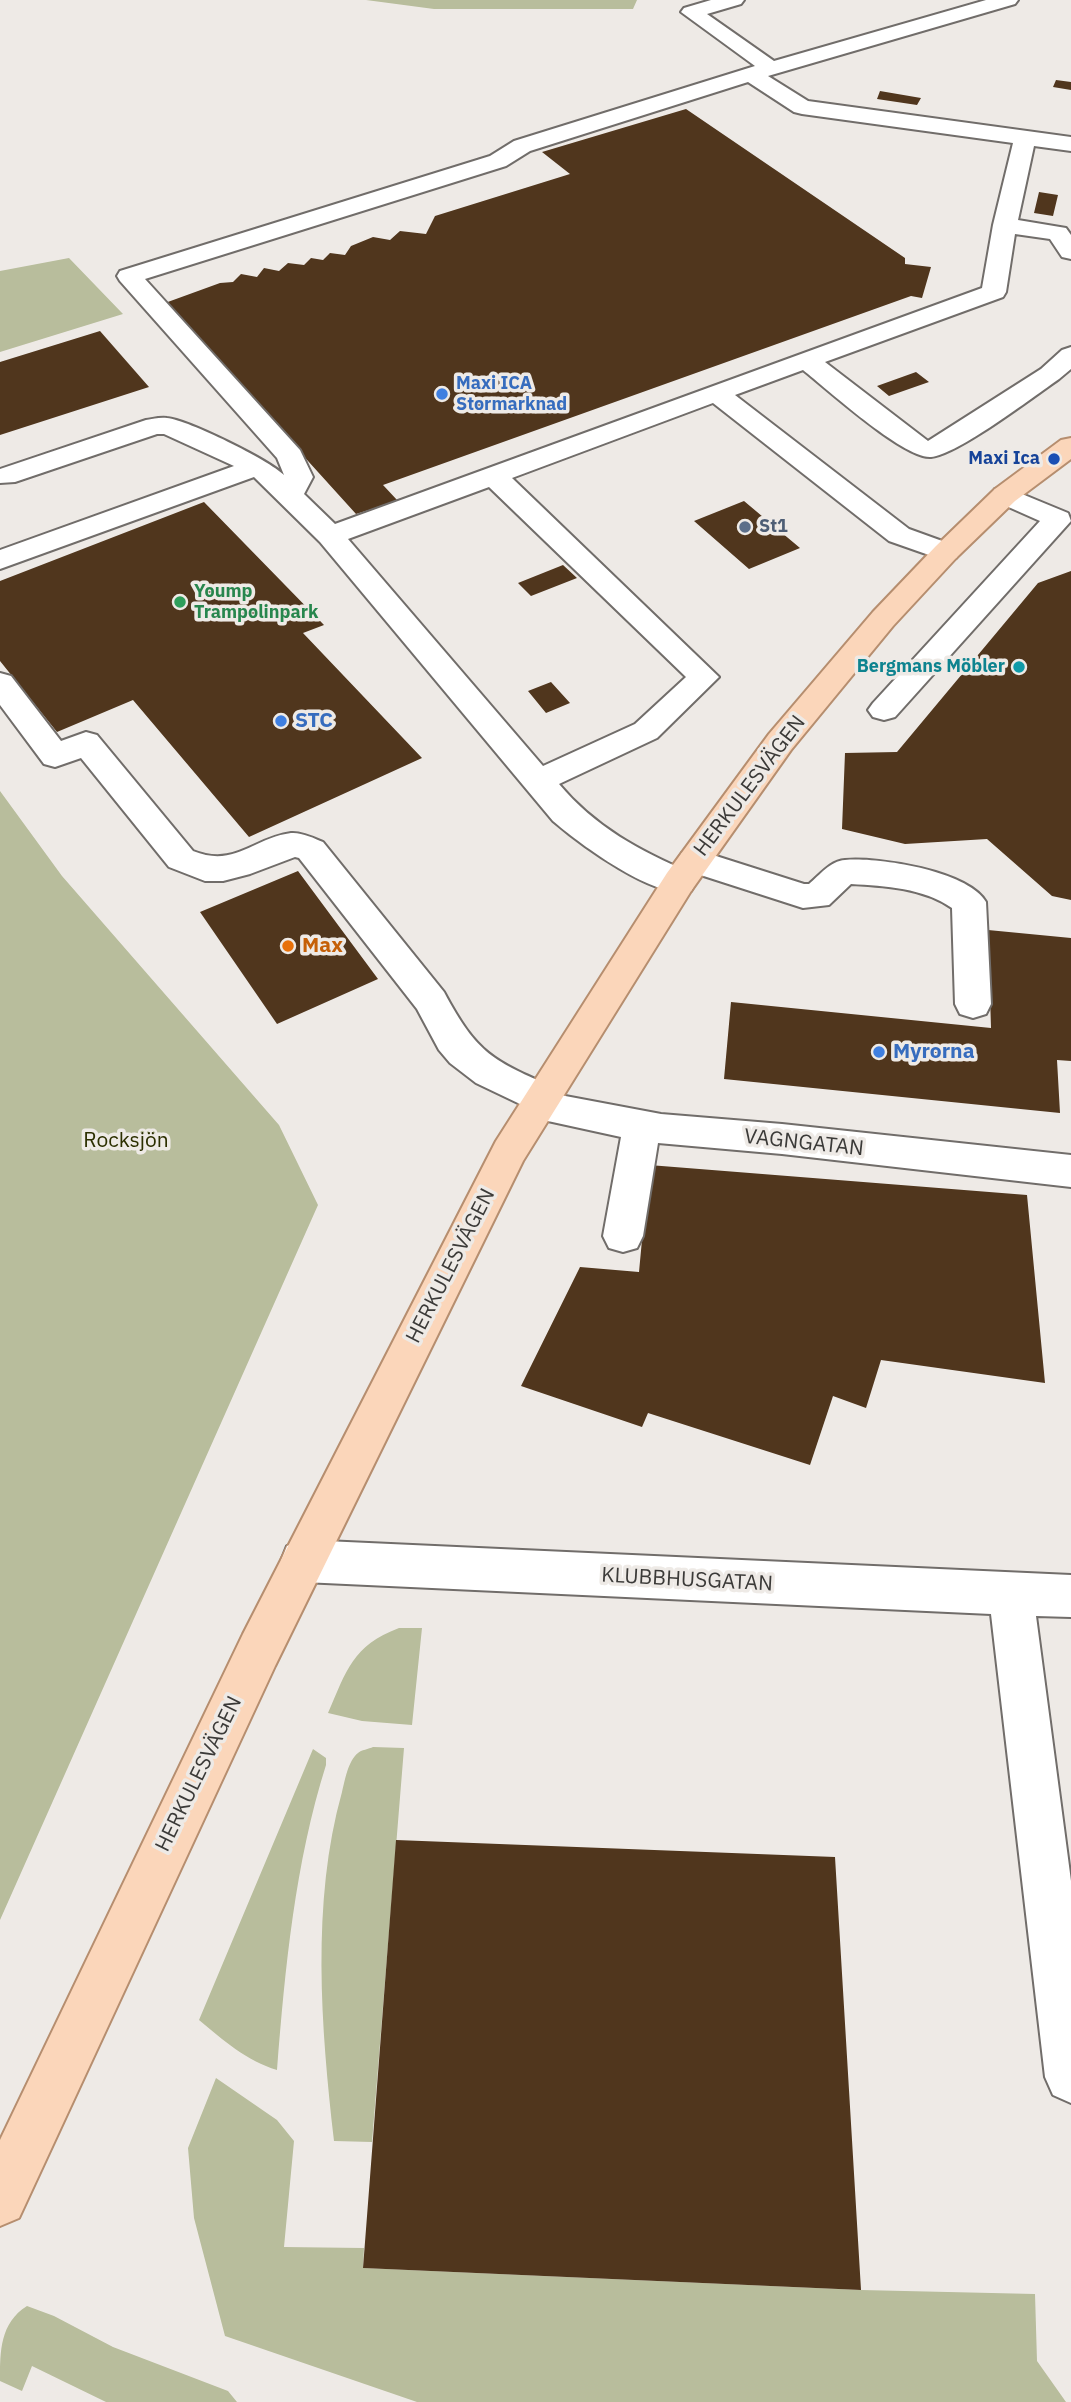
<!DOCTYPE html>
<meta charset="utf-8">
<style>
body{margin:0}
canvas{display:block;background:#eeeae6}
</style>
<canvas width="1071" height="2402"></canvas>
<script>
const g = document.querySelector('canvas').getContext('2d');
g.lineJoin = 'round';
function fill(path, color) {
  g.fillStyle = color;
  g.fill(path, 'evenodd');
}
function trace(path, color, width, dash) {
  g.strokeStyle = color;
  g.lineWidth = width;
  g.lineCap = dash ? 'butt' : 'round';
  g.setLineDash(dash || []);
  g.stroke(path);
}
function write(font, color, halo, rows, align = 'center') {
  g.font = font + ' "IBM Plex Sans",sans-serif';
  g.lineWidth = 7;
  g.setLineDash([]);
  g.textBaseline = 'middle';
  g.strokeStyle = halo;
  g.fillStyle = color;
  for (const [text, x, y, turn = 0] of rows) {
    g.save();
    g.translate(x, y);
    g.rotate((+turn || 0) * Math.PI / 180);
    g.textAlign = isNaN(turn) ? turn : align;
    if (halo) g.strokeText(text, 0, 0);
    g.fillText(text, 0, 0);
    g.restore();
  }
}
fill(new Path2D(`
 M366,0H637L633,9H434Z
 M69,258L123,314L0,352V271Z
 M0,791L62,876L279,1125L318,1205L0,1920Z
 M399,1628H422L412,1725L362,1721L328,1713C347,1670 352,1646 399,1628Z
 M373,1747L404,1748L372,2142L334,2141C321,2028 311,1902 342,1792C345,1780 348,1761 358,1753C361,1750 369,1749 373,1747Z
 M313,1749L326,1758V1765C295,1863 285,1968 277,2070C247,2061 223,2040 199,2020Z
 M216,2078L277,2120L294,2141L284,2247L364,2248L363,2268L861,2290L1035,2294L1037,2361L1066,2402H417L225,2336L194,2218L188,2148Z
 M27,2306L54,2316L113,2347L228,2391L237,2402H106L32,2366L22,2391L0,2381C0,2351 0,2323 27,2306Z`), '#b8bd9c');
fill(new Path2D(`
 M1056,80L1071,82V90L1053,87Z
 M880,91L921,98L917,105L877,99Z
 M686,109L905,258V264L931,267L922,298L911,296L383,485L398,501L356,514L165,303L220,283L233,282L241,274L257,277L264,268L279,271L288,263L304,265L311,258L323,260L330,253L345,255L351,246L373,237L390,240L400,231L426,234L435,216L570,174L542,152Z
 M1039,192L1058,195L1053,216L1034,213Z
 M100,331L149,387L0,435V362Z
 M916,372L929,382L889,396L877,386Z
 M744,501L800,548L749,569L694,521Z
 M204,502L324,625L303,633L422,758L249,837L133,700L57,732L0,661V581Z
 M563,565L577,578L531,596L518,583Z
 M1071,571V900L1052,896L987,839L905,844L842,829L845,753L897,752L1038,583Z
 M551,682L570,703L546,713L528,691Z
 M298,871L378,979L277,1024L200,912Z
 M988,930L1071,938V1061L1057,1060L1060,1113L724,1079L731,1002L991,1028Z
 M649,1165L1027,1195L1045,1383L881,1360L866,1408L833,1396L810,1465L648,1413L642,1427L521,1386L580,1267L639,1272Z
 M396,1840L835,1857L861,2290L363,2268Z`), '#50361d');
const minor = new Path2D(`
 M711,0H744L741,4L707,14L774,61L986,0H1018L1015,4L768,76L808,101L1071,137V151L1034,146L1018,220L1066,228L1071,235V259L1062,257L1050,239L1015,234L1006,292L1003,297L825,362L928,441L1041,369L1062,350L1071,347V369L1059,379C1033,397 957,455 931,457C904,459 827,389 803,370L735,395L909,529L956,546L960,552L956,558L946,561L889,541L713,403L512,478L719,677L657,738L559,784C595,827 640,851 691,873L696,882L691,891C656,901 580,844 553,821L320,542L254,477L0,569V550L234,466L164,434H157L15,482L0,483V469L146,420C153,419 160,417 167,418C188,420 269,460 284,475L277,458L120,281L117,276L120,271L490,156L514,141L755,66L681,12L684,8ZM748,82L794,112L802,114L1013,143L993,225L982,288L335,524L304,494L313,477L300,450L145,279L506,166L530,151ZM489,487L686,677L635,724L543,766L348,539Z
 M1005,487L1068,513L1071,521L895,717L884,720L873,717L868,710L873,703L1040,521L995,501L991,495L995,489Z
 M0,673L11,676L61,741L86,732L97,735L193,851C235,868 253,838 291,833C301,832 314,838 323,842L444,992C477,1054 493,1061 556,1088L560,1095L661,1114L782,1124L1071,1155V1187L782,1154L658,1143L643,1236L637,1248L623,1252L609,1248L603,1236L621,1137L525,1116L520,1104L476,1083L450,1063L439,1050L417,1009L299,858L295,857L250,874L223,881H205L169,867L81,758L55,767L44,764L0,705Z
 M694,849L804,884H809C820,875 830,861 845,860C879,857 968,871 986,902L991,1004L986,1014L973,1018L960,1014L955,1004L952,908C923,888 886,886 851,884L829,905L803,908L682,869L677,861L682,853Z
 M303,1540L1071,1575V1617L1036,1616L1071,1881V2103L1053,2095L1045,2077L991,1614L303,1582L287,1576L281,1561L287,1546Z`);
const major = new Path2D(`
 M1071,438V459L1015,501L956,558L893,626L791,750L691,891L523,1161L275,1666L19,2218L0,2226V2140L243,1634L496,1141L667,873L769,734L873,612L936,546L995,489L1061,440Z`);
trace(minor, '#716d6a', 4);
trace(major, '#b68e6f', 4);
fill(minor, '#fff');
fill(major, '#fbd6ba');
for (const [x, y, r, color] of [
 [442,394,7,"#3f7fe0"],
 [1054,459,7,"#1a4fb4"],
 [745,527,7,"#5c6f8a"],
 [180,602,7,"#2e9e5b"],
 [1019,667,7,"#0f9aa8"],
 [281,721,7,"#3f7fe0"],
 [288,946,7,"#e8710a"],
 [879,1052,7,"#3f7fe0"]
]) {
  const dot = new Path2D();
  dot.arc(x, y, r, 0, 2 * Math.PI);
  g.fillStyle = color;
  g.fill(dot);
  trace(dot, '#eeeae6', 2.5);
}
write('bold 18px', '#366cbe', '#eeeae6', [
 ["Maxi ICA",456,384],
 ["Stormarknad",456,405]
], 'left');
write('bold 18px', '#164399', '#eeeae6', [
 ["Maxi Ica",1040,459]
], 'right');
write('bold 18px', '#4e5e75', '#eeeae6', [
 ["St1",759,527]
], 'left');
write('bold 18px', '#27864d', '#eeeae6', [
 ["Yoump",194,592],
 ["Trampolinpark",194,613]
], 'left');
write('bold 18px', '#0d838f', '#eeeae6', [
 ["Bergmans Möbler",1005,667]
], 'right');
write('bold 21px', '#366cbe', '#eeeae6', [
 ["STC",295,721],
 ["Myrorna",893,1052]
], 'left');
write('21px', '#3b3a38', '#eeeae6', [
 ["HERKULESVÄGEN",750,786,-53],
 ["VAGNGATAN",804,1143,6],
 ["HERKULESVÄGEN",451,1266,-63],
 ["KLUBBHUSGATAN",687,1580,3],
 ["HERKULESVÄGEN",199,1774,-64]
]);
write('bold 21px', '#c56008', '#eeeae6', [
 ["Max",302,946]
], 'left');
write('21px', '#2c2f00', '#eeeae6', [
 ["Rocksjön",126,1141]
]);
</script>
